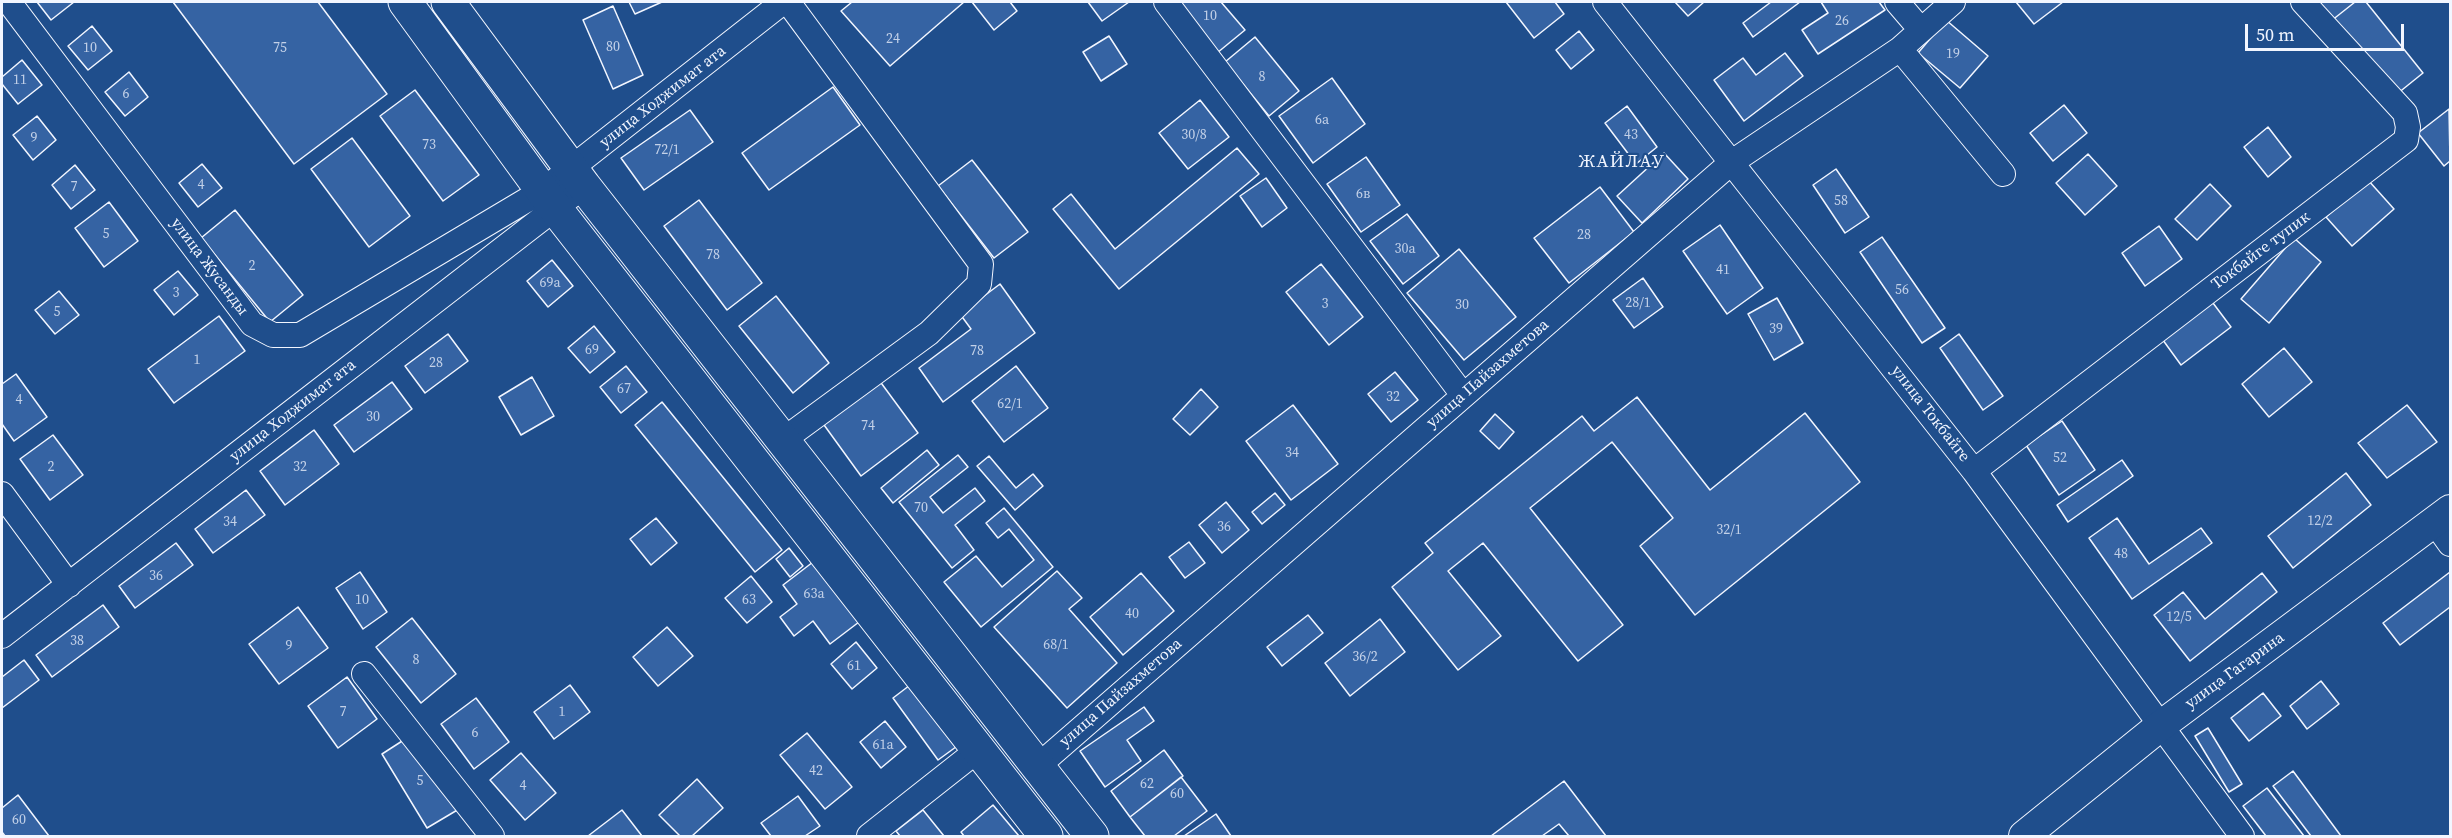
<!DOCTYPE html>
<meta charset="utf-8">
<style>
body{margin:0}
#map{position:relative;width:2452px;height:838px;overflow:hidden;background:#1f4e8c;font-family:"Source Serif 4",serif}
canvas{display:block}
.frame{position:absolute;inset:0;border:3px solid #f2f6ff;pointer-events:none}
.scale{position:absolute;left:2245px;top:24px;width:159px;height:27px;box-sizing:border-box;border:3px solid #f2f6ff;border-top:0;padding-left:8px;font-size:18px;line-height:21px;white-space:nowrap;color:#f2f6ff;-webkit-text-stroke:4px #1f4e8c;paint-order:stroke}
</style>
<div id="map">
<canvas width="2452" height="838"></canvas>
<div class="frame"></div>
<div class="scale">50 m</div>
</div>
<script>
const g = document.querySelector('canvas').getContext('2d');
g.lineJoin = 'round';
function fill(path, color) {
  g.fillStyle = color;
  g.fill(path, 'evenodd');
}
function trace(path, color, width, dash) {
  g.strokeStyle = color;
  g.lineWidth = width;
  g.lineCap = dash ? 'butt' : 'round';
  g.setLineDash(dash || []);
  g.stroke(path);
}
function write(font, color, halo, rows, align = 'center') {
  g.font = font + ' "Source Serif 4",serif';
  g.lineWidth = 4.5;
  g.setLineDash([]);
  g.textBaseline = 'middle';
  g.strokeStyle = halo;
  g.fillStyle = color;
  for (const [text, x, y, turn = 0] of rows) {
    g.save();
    g.translate(x, y);
    g.rotate((+turn || 0) * Math.PI / 180);
    g.textAlign = isNaN(turn) ? turn : align;
    if (halo) g.strokeText(text, 0, 0);
    g.fillText(text, 0, 0);
    g.restore();
  }
}
const building = new Path2D(`
 M37,2H74L51,20Z
 M173,2H318L387,94L294,164Z
 M629,2H662L635,14Z
 M852,2H964L890,66L841,11Z
 M972,2H1010L1017,11L994,30Z
 M1088,2H1129L1102,21Z
 M1175,2H1221L1245,30L1217,53Z
 M1506,2H1555L1564,14L1534,38Z
 M1675,2H1704L1688,16Z
 M1771,2H1800L1753,37L1743,23Z
 M1821,2H1879L1885,10L1818,54L1802,30L1828,13Z
 M2016,2H2063L2034,24Z
 M2315,2H2355L2331,21Z
 M2355,2H2366L2423,73L2392,98L2331,21Z
 M613,6L643,75L613,89L583,20Z
 M1946,20L1988,56L1960,88L1918,53Z
 M92,26L112,51L88,70L68,46Z
 M1579,31L1594,50L1571,69L1556,50Z
 M1109,36L1127,64L1101,81L1083,52Z
 M1255,37L1299,91L1269,116L1225,62Z
 M1785,53L1803,76L1744,121L1714,80L1743,58L1756,75Z
 M22,60L42,85L18,104L2,84V77Z
 M129,72L148,97L125,116L105,92Z
 M1332,78L1365,124L1313,163L1279,116Z
 M833,87L860,125L769,190L742,153Z
 M415,90L479,175L443,201L380,116Z
 M1200,100L1229,137L1188,169L1159,133Z
 M2064,105L2087,133L2053,161L2030,133Z
 M1627,106L1657,147L1636,164L1605,123Z
 M2449,109L2450,161L2444,166L2418,133Z
 M690,110L713,142L644,190L621,158Z
 M37,116L56,140L33,160L13,135Z
 M2268,127L2291,157L2268,177L2244,147Z
 M352,138L410,216L369,247L311,169Z
 M1237,148L1259,174L1119,289L1053,209L1071,194L1115,249Z
 M1664,153L1688,179L1642,223L1617,196Z
 M2088,154L2117,186L2085,215L2056,183Z
 M1366,157L1400,205L1361,232L1327,184Z
 M972,160L1028,232L994,258L938,186Z
 M202,164L222,188L198,207L179,183Z
 M75,165L95,190L71,209L52,185Z
 M1836,169L1869,217L1845,233L1813,185Z
 M1266,178L1287,208L1262,227L1240,196Z
 M2368,180L2394,209L2352,246L2326,217Z
 M2210,184L2231,206L2197,240L2175,219Z
 M1600,187L1634,232L1569,283L1534,238Z
 M699,200L762,283L727,310L664,226Z
 M109,202L138,241L104,267L75,228Z
 M235,210L303,295L270,322L201,238Z
 M1407,214L1439,256L1403,284L1370,241Z
 M1720,225L1763,288L1727,314L1683,251Z
 M2159,226L2182,259L2145,286L2122,253Z
 M1882,237L1945,328L1922,343L1860,252Z
 M2294,238L2321,262L2269,323L2241,299Z
 M1459,249L1516,317L1464,360L1407,293Z
 M552,260L573,286L548,307L527,281Z
 M1321,264L1363,317L1329,345L1286,292Z
 M178,271L198,295L174,315L154,290Z
 M1643,278L1663,307L1634,328L1613,300Z
 M1000,284L1035,333L943,402L919,368L971,329L960,314Z
 M59,291L79,315L55,334L35,310Z
 M776,296L829,363L793,393L739,326Z
 M1777,298L1803,343L1774,360L1748,314Z
 M2210,299L2231,327L2181,365L2160,336Z
 M219,316L245,351L174,403L148,369Z
 M594,326L615,352L590,373L568,348Z
 M448,334L468,361L425,393L405,366Z
 M1959,334L2003,396L1983,410L1940,348Z
 M2284,348L2312,382L2269,417L2242,384Z
 M626,366L647,392L621,413L600,387Z
 M1016,366L1048,408L1004,442L972,401Z
 M1395,372L1418,400L1391,422L1368,394Z
 M16,374L47,417L14,441L2,424V384Z
 M876,376L918,433L861,476L819,418Z
 M532,377L554,416L521,435L499,397Z
 M392,382L412,409L354,452L334,425Z
 M1201,389L1218,407L1190,435L1173,419Z
 M1637,397L1710,490L1805,413L1860,482L1695,615L1640,546L1673,518L1612,442L1530,508L1623,625L1578,661L1483,543L1448,571L1501,636L1458,670L1392,587L1433,553L1425,543L1582,416L1594,431Z
 M662,402L782,550L755,572L635,425Z
 M1293,405L1338,464L1291,500L1246,441Z
 M2407,405L2437,442L2387,478L2358,443Z
 M1495,414L1514,432L1499,449L1480,431Z
 M2062,421L2095,470L2059,495L2026,445Z
 M314,430L339,464L285,505L260,471Z
 M53,435L83,475L50,500L20,459Z
 M927,450L939,465L893,503L881,488Z
 M958,455L968,467L930,497L943,513L975,488L985,501L955,525L974,550L952,568L899,502Z
 M989,456L1016,488L1033,474L1043,486L1015,510L977,466Z
 M2122,460L2133,476L2068,522L2057,505Z
 M2346,473L2371,505L2293,568L2268,536Z
 M246,490L265,515L213,553L195,529Z
 M1275,493L1285,505L1262,524L1252,512Z
 M1226,502L1249,530L1222,553L1199,525Z
 M1004,508L1053,567L981,627L944,582L976,556L1002,587L1034,560L1009,529L998,538L986,523Z
 M656,518L677,543L651,565L630,539Z
 M2117,518L2149,564L2201,528L2212,543L2132,599L2089,538Z
 M1189,542L1205,563L1185,578L1169,557Z
 M176,543L193,565L135,608L119,586Z
 M789,548L803,566L790,577L776,559Z
 M813,562L859,622L830,644L813,621L794,636L780,617L797,604L783,585Z
 M1057,571L1082,598L1069,609L1117,663L1067,708L994,627Z
 M360,572L387,612L363,629L336,588Z
 M2450,572V607L2400,645L2383,623Z
 M1141,573L1174,611L1123,655L1090,617Z
 M2262,573L2277,592L2190,661L2154,615L2183,592L2205,619Z
 M751,576L772,602L747,623L725,598Z
 M103,605L119,627L52,677L36,655Z
 M298,607L328,648L279,684L249,644Z
 M1308,615L1323,633L1282,666L1267,647Z
 M412,618L456,674L421,703L376,647Z
 M1380,619L1405,652L1350,696L1325,663Z
 M667,627L693,656L658,686L633,657Z
 M856,642L877,668L852,689L831,664Z
 M24,660L39,680L2,708V677Z
 M347,677L377,719L338,748L308,706Z
 M2321,681L2339,704L2307,729L2290,706Z
 M914,682L960,744L938,760L893,698Z
 M570,685L590,712L554,739L534,712Z
 M2263,693L2281,716L2249,741L2231,718Z
 M476,698L509,742L474,769L441,724Z
 M1144,707L1154,721L1127,740L1141,761L1105,787L1080,751Z
 M885,721L906,747L881,768L860,742Z
 M2208,728L2242,784L2229,792L2195,736Z
 M807,733L852,787L825,809L780,755Z
 M413,734L459,809L427,828L382,754Z
 M1164,750L1183,776L1130,817L1111,791Z
 M521,753L556,793L525,820L490,780Z
 M2293,771L2341,836H2311L2273,786Z
 M1181,777L1207,811L1174,836H1145L1130,817Z
 M697,779L723,808L692,836H680L659,815Z
 M1564,781L1606,836H1569L1559,824L1542,836H1491Z
 M2267,788L2304,836H2266L2243,806Z
 M18,795L49,836H5L2,832V808Z
 M798,796L820,826L805,836H771L761,823Z
 M993,805L1019,836H964L961,832Z
 M622,810L642,836H588Z
 M923,810L944,836H900L896,831Z
 M1216,814L1231,836H1184Z`);
fill(building, '#3563a3');
trace(building, '#f2f6ff', 1.5);
const minor = new Path2D(`
 M9,2L252,324L273,335H300L542,191L783,2
 M1166,2L1463,395
 M1605,2L1974,471L2242,836
 M1897,2L1921,30
 M1900,49L2003,174
 M783,440L929,333L979,284L981,264L788,2
 M1974,471L2406,140L2408,127L2405,113L2303,2
 M2,494L69,585
 M2435,523L2450,544
 M2,636L584,186
 M364,674L492,836
 M1038,766L1732,162L1900,49L1953,2
 M869,836L978,750`);
const major = new Path2D(`
 M2024,836L2159,727L2450,510`);
const highway = new Path2D(`
 M405,2L555,208L1046,836
 M448,2L584,186L1092,836`);
trace(minor, '#f2f6ff', 26);
trace(major, '#f2f6ff', 32);
trace(highway, '#f2f6ff', 35);
trace(minor, '#1f4e8c', 24);
trace(major, '#1f4e8c', 30);
trace(highway, '#1f4e8c', 33);
write('14px', '#c3d1e8', null, [
 ["10",1210,16],
 ["26",1842,21],
 ["24",893,39],
 ["80",613,47],
 ["10",90,48],
 ["75",280,48],
 ["19",1953,54],
 ["8",1262,77],
 ["11",20,80],
 ["6",126,94],
 ["6а",1322,120],
 ["30/8",1194,135],
 ["43",1631,135],
 ["9",34,138],
 ["73",429,145],
 ["72/1",667,150],
 ["4",201,185],
 ["7",74,187],
 ["6в",1363,194],
 ["58",1841,201],
 ["5",106,234],
 ["28",1584,235],
 ["30а",1405,249],
 ["78",713,255],
 ["2",252,266],
 ["41",1723,270],
 ["69a",550,283],
 ["56",1902,290],
 ["3",176,293],
 ["28/1",1638,303],
 ["3",1325,304],
 ["30",1462,305],
 ["5",57,312],
 ["39",1776,329],
 ["69",592,350],
 ["78",977,351],
 ["1",197,360],
 ["28",436,363],
 ["67",624,389],
 ["32",1393,397],
 ["4",19,400],
 ["62/1",1010,404],
 ["30",373,417],
 ["74",868,426],
 ["34",1292,453],
 ["52",2060,458],
 ["2",51,467],
 ["32",300,467],
 ["70",921,508],
 ["12/2",2320,521],
 ["34",230,522],
 ["36",1224,527],
 ["32/1",1729,530],
 ["48",2121,554],
 ["36",156,576],
 ["63а",814,594],
 ["10",362,600],
 ["63",749,600],
 ["40",1132,614],
 ["12/5",2179,617],
 ["38",77,641],
 ["68/1",1056,645],
 ["9",289,646],
 ["36/2",1365,657],
 ["8",416,660],
 ["61",854,666],
 ["7",343,712],
 ["1",562,712],
 ["6",475,733],
 ["61а",883,745],
 ["42",816,771],
 ["5",420,781],
 ["62",1147,784],
 ["4",523,786],
 ["60",1177,794],
 ["60",19,820]
]);
write('16px', '#f2f6ff', '#1f4e8c', [
 ["улица Ходжимат ата",663,97,-38],
 ["Токбайге тупик",2261,251,-37],
 ["улица Жусанды",209,267,53],
 ["улица Пайзахметова",1488,374,-41],
 ["улица Ходжимат ата",293,411,-38],
 ["улица Токбайге",1930,414,52],
 ["улица Гагарина",2235,671,-36],
 ["улица Пайзахметова",1121,693,-41]
]);
g.letterSpacing = '1.5px';
write('18px', '#f2f6ff', '#1f4e8c', [
 ["ЖАЙЛАУ",1622,162]
]);
g.letterSpacing = '0px';
</script>
